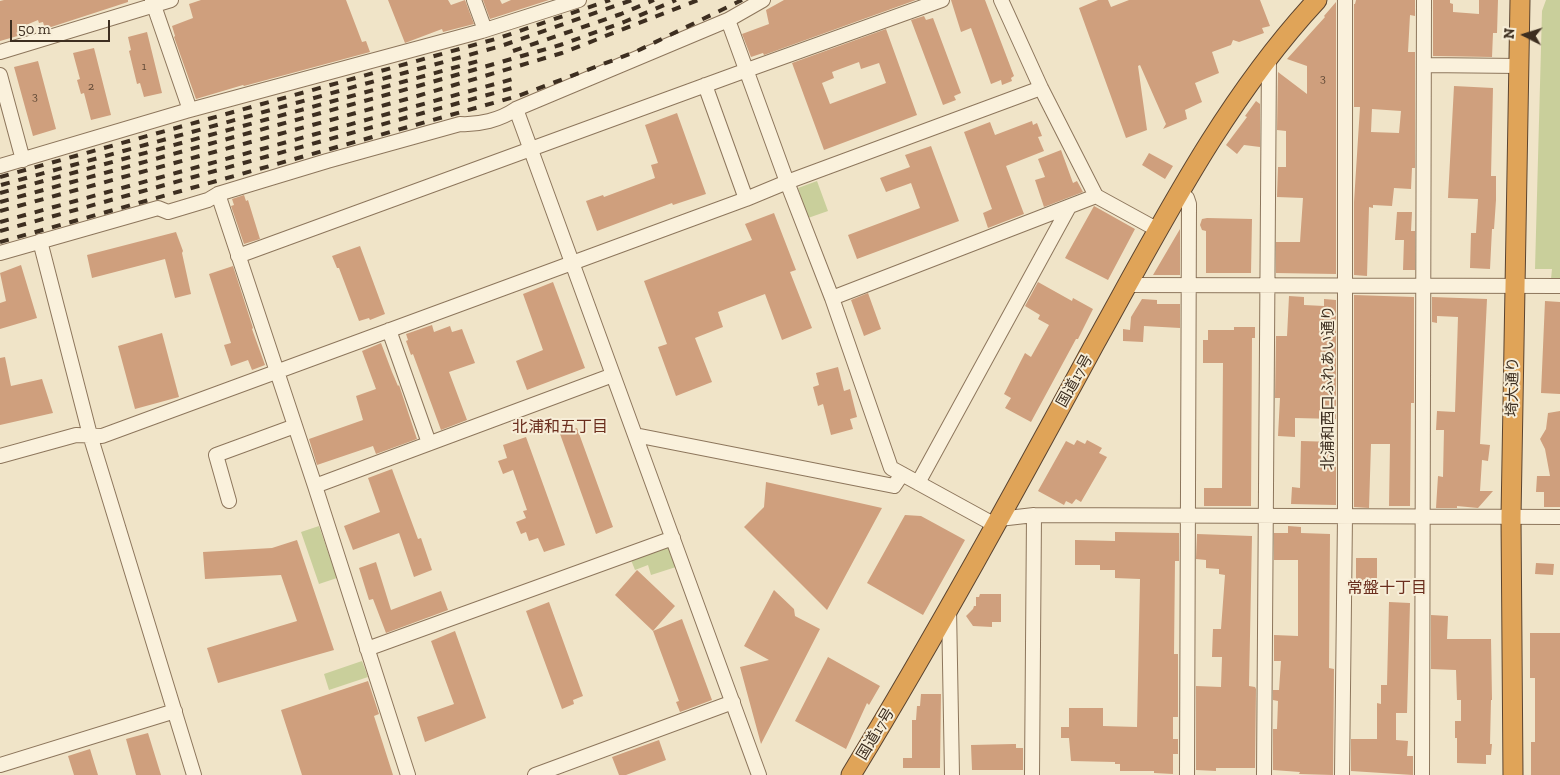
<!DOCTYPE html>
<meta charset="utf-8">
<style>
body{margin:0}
#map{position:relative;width:1560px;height:775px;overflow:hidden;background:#f0e4c8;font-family:"Zilla Slab",serif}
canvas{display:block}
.north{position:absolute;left:1500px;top:10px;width:50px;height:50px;-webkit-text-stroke:4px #f7eed8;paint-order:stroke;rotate:275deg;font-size:14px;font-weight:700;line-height:20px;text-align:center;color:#3d2e20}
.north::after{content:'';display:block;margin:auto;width:18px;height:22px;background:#3d2e20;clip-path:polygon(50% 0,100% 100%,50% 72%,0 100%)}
.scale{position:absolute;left:10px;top:20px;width:100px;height:22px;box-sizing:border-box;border:2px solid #3d2e20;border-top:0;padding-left:6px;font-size:15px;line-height:18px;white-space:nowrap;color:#3d2e20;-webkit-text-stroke:4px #f7eed8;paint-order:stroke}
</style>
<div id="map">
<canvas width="1560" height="775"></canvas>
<div class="north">N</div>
<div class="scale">50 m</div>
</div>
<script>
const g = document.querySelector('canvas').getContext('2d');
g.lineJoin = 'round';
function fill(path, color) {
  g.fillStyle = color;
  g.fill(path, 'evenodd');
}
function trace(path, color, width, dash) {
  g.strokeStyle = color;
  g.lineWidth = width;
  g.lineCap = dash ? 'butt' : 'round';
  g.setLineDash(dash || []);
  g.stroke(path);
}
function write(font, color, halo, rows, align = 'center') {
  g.font = font + ' "Zilla Slab","Noto Sans JP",serif';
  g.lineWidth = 4;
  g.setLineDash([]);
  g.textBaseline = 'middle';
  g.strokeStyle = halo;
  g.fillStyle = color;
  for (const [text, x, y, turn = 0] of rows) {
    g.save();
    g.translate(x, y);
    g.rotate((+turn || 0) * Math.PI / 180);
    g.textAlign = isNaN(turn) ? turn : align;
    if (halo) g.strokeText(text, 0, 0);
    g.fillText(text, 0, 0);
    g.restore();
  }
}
fill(new Path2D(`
 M1546,0H1560V279H1551L1552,269H1535L1542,11Z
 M817,181L828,211L808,218L798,188Z
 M319,526L337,578L319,584L301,532Z
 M665,546L671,549L676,567L651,575L648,565L635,570L631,560Z
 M362,661L368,677L329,690L324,674Z`), '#c9cf9b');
fill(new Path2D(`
 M4,0H128V2L45,29L43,22L39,23L38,20L19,28L21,35L0,41V1Z
 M201,0H346L362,42L366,41L370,52L244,86L243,85L196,99L174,37L175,36L172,26L193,18L189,4Z
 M388,0H448L451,5L465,0L474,24L443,32L442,29L405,43Z
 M483,0H500L502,4L511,0H549L490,19Z
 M784,0H916L764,55L763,53L751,57L742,34L769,24L766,10Z
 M951,0H985L1014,76L1011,78L1012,81L1002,85L1001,80L991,84L971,28L961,32Z
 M1098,0H1108L1111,7L1129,0H1260L1270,26L1262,28L1264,33L1239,42L1233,40L1231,45L1212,52L1219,73L1195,83L1202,102L1185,110L1187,119L1163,129L1166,124L1140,65L1138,66L1147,130L1126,138L1079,8Z
 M1356,0H1415V16L1410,15L1408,52H1415V168H1412L1411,189L1394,188L1392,206L1373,205V208L1369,207L1367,276L1354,275V202L1360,107H1354V4H1355ZM1372,109L1401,111L1399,133L1371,132Z
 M1433,0H1450V3L1453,4V12L1479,14V0H1498L1497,33H1493L1492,57L1433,56Z
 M1336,2V274L1276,273V242H1300L1303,198L1277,197L1278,167H1286V131L1277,130L1278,72L1307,94V66L1287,59L1325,17L1324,16Z
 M924,16L926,20L933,18L961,93L954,96L956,100L943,105L911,20Z
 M886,29L917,115L824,150L792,63ZM859,62L861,69L879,63L886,83L830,104L822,83L834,78L832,72Z
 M147,32L162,93L144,97L140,83L137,84L129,51L131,50L128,37Z
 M94,48L111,115L91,120L84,93L81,94L77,80L80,79L73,53Z
 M38,61L56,129L33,136L14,67Z
 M1454,86L1493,88L1491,176H1496V200L1494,229H1492L1490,269L1470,268L1471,233H1476L1478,199L1448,198Z
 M1256,101L1260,104V147L1244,145L1237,154L1226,145L1247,117L1245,116Z
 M677,113L706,194L673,205L672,203L597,231L586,201L603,195L604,197L655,178L651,165L658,163L645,125Z
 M1032,121L1033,125L1037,123L1042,136L1038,137L1044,151L1006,166L1024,214L988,228L983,213L992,209L964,132L990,122L995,135Z
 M931,146L959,221L857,259L848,235L920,208L911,183L886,192L880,178L910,167L905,155Z
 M1061,150L1073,183L1077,181L1083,192L1044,207L1035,180L1045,177L1038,159Z
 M1149,153L1173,166L1165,179L1142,165Z
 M244,195L246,201L248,200L260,239L244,244L231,206L234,205L232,199Z
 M1094,206L1135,229L1108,280L1065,258Z
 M1397,212H1412L1411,231H1415V270H1403L1404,240H1395Z
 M774,213L796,270L790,272L812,328L782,340L765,294L718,312L723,327L695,338L712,382L676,396L658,347L667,344L644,281L752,240L745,224Z
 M1207,218L1252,219L1251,273H1206V231L1202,230L1200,225L1202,219Z
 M1180,229V275H1153Z
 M176,232L183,251L182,253L191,294L175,298L165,259L92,278L87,255Z
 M360,246L385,314L370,320L369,318L359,321L339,268H337L332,256Z
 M21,265L37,318L0,329V303L6,301L0,273Z
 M233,266L253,328L252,329L265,365L252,370L248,360L231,366L224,345L231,343L209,274Z
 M553,282L585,368L527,390L516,361L543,350L523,294Z
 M1038,282L1072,301L1073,298L1093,309L1078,339H1076L1031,422L1005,408L1011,398L1004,394L1025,353L1031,357L1049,325L1038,319L1040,315L1025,306Z
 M868,293L881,329L864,336L851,300Z
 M1354,295L1414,297V403H1411L1410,506H1389L1390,444H1371L1369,508L1354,507Z
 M1289,296L1304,297V305L1324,306V299L1336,300V419L1295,418V437L1278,436L1280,398H1275L1276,336H1287Z
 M1432,297L1487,299L1480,444L1490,445L1488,461L1482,460L1480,491H1493L1478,508L1457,506V508H1436L1438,476L1443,477L1444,430H1436L1437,411L1455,412L1458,317L1437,316V323L1432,322Z
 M1142,299L1157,300V304H1180V328L1144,326L1143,342L1123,341V329L1130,330L1131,317Z
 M1545,301L1560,302V394L1541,393Z
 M432,325L434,332L450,326L452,332L462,329L475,363L449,372L467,420L441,430L413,354L411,355L406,341L408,340L406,334Z
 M1234,327H1255V338H1252L1251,506H1204V488H1222L1223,363H1203V340H1208V330H1234Z
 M162,333L179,397L135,409L118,346Z
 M381,343L392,372L398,386L399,385L417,439L376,454L373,446L317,465L309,439L363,420L356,396L376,389L362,351Z
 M5,357L11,386L42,379L53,413L0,425V358Z
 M838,367L844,391L850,389L857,417L850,419L853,429L831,435L823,404L818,406L813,387L819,385L816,373Z
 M1560,411V507H1544V492H1536L1537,476H1550L1545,449L1540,439L1546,429L1548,413Z
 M577,428L613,527L596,534L560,434Z
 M526,437L565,545L544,552L538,538L529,541L526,532L521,534L516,522L526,518L523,511L527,510L513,470L503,474L498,461L507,458L503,445Z
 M1077,440L1085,444L1087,440L1102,448L1099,453L1107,457L1081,502L1076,499L1072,504L1066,501L1064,505L1038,491L1066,441L1074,445Z
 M1301,441L1336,442V505L1291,504L1292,487L1300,488Z
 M392,469L418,539L421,538L432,570L414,577L399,533L353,550L344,526L380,512L368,478Z
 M766,482L882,508L827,610L744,527L764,507Z
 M905,515L921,516L965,540L923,615L867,583Z
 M1288,526L1301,527V533L1330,534L1329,668L1334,669L1333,775L1299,774L1300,772L1273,770V729H1277L1278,701L1273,700V690H1279L1281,661H1274V635L1298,636V560H1274V533H1288Z
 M1115,532L1179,533V561H1175L1174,654H1178V717H1173V739H1178V754H1173V774L1154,773V771H1120V764H1115V762L1071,761L1069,738H1061V727H1069V708H1103V726L1137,727L1140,579L1115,578V570H1100V565H1075V540L1115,541Z
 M1197,534L1252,536L1249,686L1255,687L1256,689L1255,768H1216V771L1196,770V686L1221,687L1222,657H1212L1213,629H1221L1225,575L1219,574V569L1206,568V560L1196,559Z
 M297,540L334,650L218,683L207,648L297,621L281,575L205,579L203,552L272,548Z
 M1356,558H1377V589H1356Z
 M376,562L391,610L441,591L448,610L386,633L373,599L369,600L359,568Z
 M1536,563L1554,564L1553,575L1535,574Z
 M637,570L675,606L653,631L615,595Z
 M774,590L794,609L795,616L820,629L761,744L740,667L769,660L744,646Z
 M980,594H1001V622H992V627L973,626L966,616L973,609L974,606H976V597H979Z
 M549,602L583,696L573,700L574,704L562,709L526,611Z
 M1389,602L1410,603L1407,713H1396V740L1408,741L1407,756H1413V775L1351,771V739H1377V703L1381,704V685H1387Z
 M1431,615L1448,616L1447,639H1491L1492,700H1491L1490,744H1492L1491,755H1486V764L1457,763V738H1455V721H1461V700H1457L1456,670L1431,669Z
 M682,619L712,700L680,712L676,702L679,701L653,631Z
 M455,631L486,718L425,742L417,717L454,704L431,641Z
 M1530,633H1560V775H1531V742H1535V678H1530Z
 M828,657L880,686L869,705L867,703L846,749L795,721Z
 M368,681L379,714L374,716L393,775H302L281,710Z
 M921,694H941L940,768H903V758H912V720H916L917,706H920Z
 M148,733L161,775H136L126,739Z
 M659,740L666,760L626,775H619L612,757Z
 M1013,744H1016V748H1023V770H972L971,745Z
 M90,749L98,775H74L68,756Z`), '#cf9f7d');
const minor = new Path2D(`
 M152,0L190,110
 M474,0L485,30
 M1001,0L1041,88L1096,196L1158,230
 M728,20L787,182L832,298L891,468L995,525
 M0,52L171,0
 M1424,65L1519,66
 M0,75L23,160
 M705,85L746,199
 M516,109L759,775
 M0,166L186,111L482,31L579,0
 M1180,193L1187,198L1189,204L1187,775
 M218,194L315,486L408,775
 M40,241L90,435L194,775
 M0,253L158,208L168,212L208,200L218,194L327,161L460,124C479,125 500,120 516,109L728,20L763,0
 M238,256L747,70L942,0
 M1128,285L1560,286
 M832,298L1096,196
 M389,330L429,443
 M635,435L894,486L902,474
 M0,456L76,435L102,436L746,199L787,182L1041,88
 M918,483L1069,207
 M315,486L613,375
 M229,501L216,455L295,426
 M999,519L1034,515L1560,517
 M949,608L952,775
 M367,649L673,538
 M0,765L175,711
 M535,775L733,702
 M1032,775L1034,515
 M1264,775L1269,56
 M1342,775L1345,516V0
 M1422,775L1424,0`);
const highway = new Path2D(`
 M851,775C936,635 1015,491 1093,347C1160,227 1223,101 1317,0
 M1513,775L1511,517L1520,0`);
trace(minor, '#8d765c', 16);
trace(highway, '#5b4430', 21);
trace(minor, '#faf1dc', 14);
trace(highway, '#e0a458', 19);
trace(new Path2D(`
 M513,51L621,14L654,0
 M0,177L499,38L610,0
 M1,185L501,46L632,0
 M0,193L482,60
 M0,202L411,88L560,45L624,22L676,0
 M0,211L414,97L562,53L698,0
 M0,222L513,79
 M0,231L516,87
 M0,242L518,96L635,52L742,0`), '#3d2e20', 4, [9, 9]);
write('12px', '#624a37', null, [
 ["1",144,67],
 ["3",1323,79],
 ["2",91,87],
 ["3",35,97]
]);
write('15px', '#3d2e20', '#f7eed8', [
 ["国道17号",1075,381,-61],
 ["埼大通り",1513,387,-89],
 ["北浦和西口ふれあい通り",1329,388,-90],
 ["国道17号",876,734,-59]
]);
write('16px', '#6b2e1e', '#f7eed8', [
 ["北浦和五丁目",560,427],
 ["常盤十丁目",1387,588]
]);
</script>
